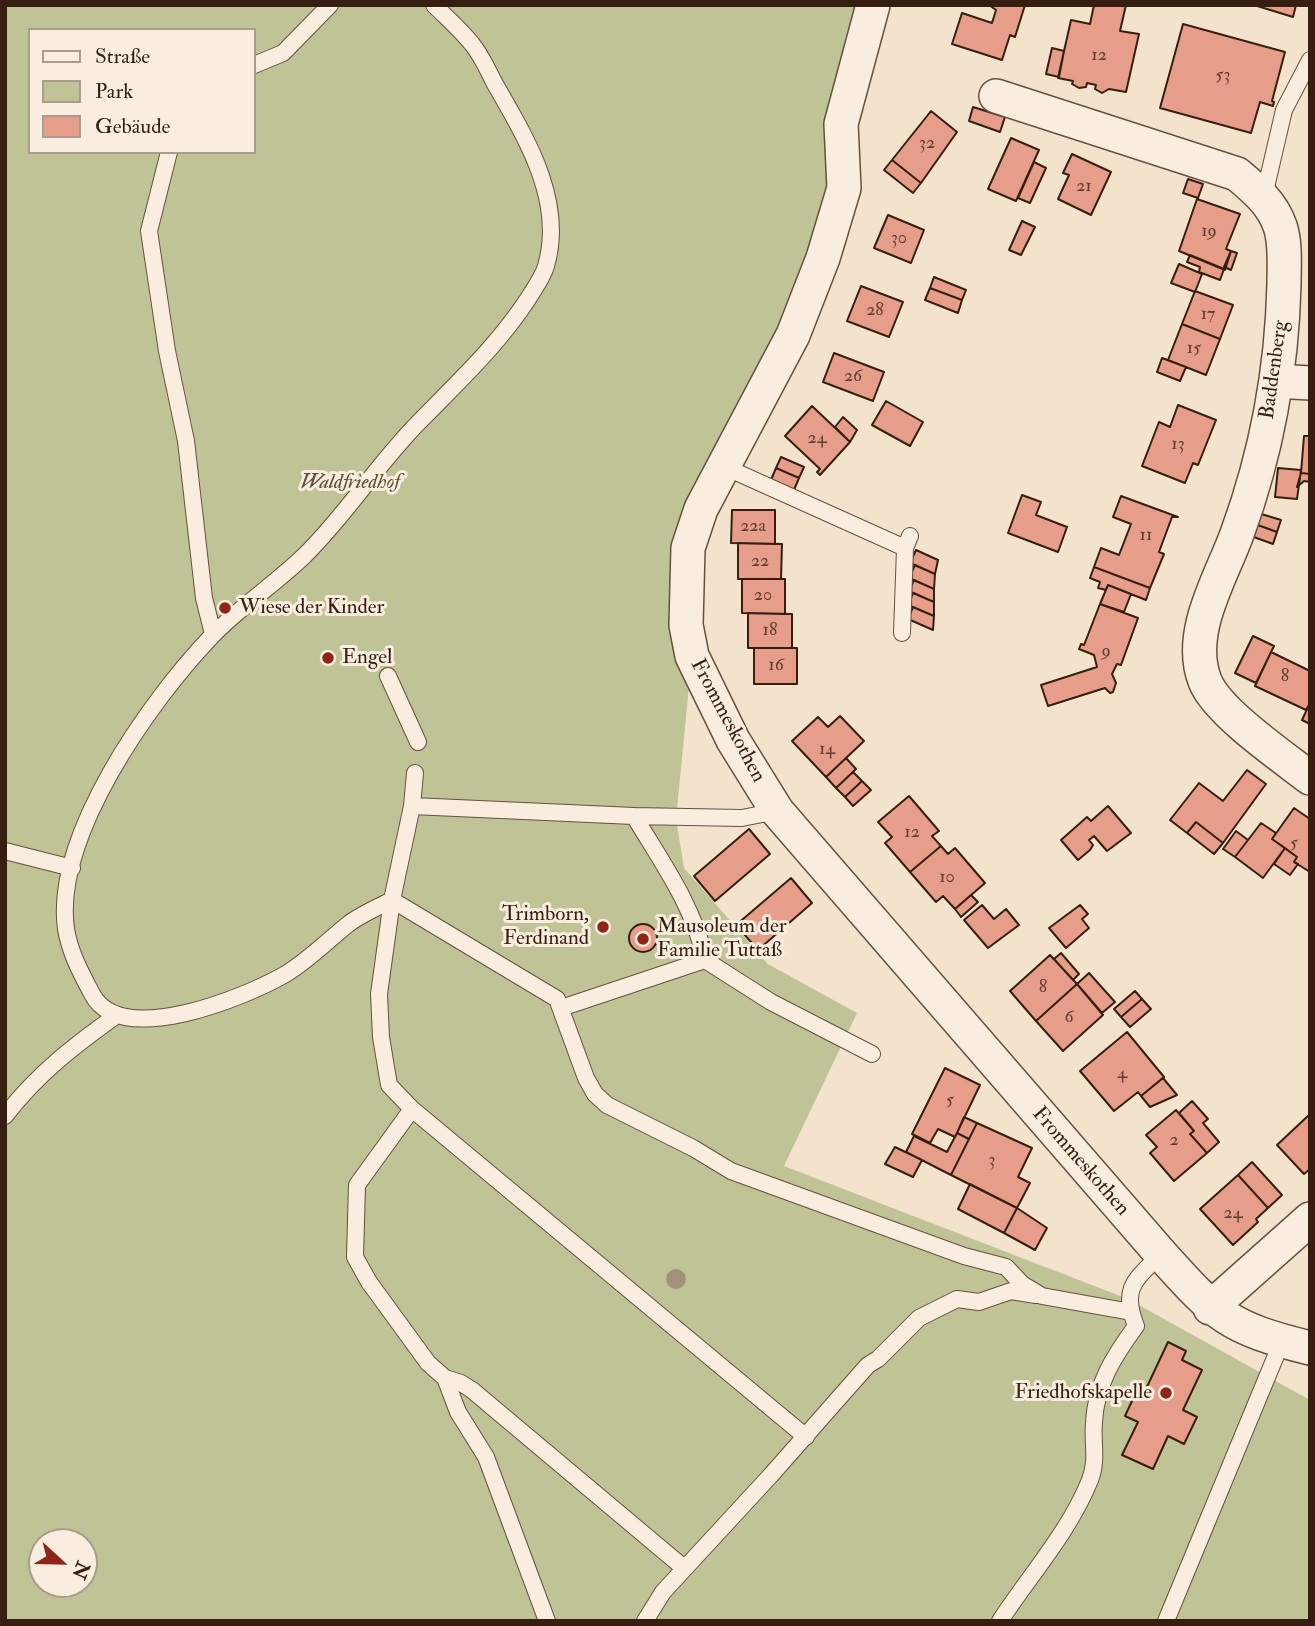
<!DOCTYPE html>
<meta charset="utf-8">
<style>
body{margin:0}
#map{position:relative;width:1315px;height:1626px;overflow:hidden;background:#f4e3cc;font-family:"IM FELL Double Pica",serif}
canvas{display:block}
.frame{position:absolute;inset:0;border:7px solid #361f10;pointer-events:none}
.legend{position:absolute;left:28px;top:28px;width:228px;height:126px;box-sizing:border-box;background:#f8edde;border:2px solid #aa9b8c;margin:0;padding:9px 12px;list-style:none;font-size:21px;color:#361f10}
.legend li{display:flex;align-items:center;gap:14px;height:35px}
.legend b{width:35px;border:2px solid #aa9b8c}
.north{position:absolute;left:28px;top:1528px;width:70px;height:70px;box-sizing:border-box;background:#f8edde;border:2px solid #aa9b8c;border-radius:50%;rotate:112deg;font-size:19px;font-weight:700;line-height:28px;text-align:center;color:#361f10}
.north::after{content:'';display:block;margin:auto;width:24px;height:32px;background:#8f2418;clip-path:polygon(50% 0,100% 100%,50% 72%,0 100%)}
</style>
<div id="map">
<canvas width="1315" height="1626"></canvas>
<div class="frame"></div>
<ul class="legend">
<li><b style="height:9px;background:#f8edde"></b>Straße</li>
<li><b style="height:19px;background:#bfc396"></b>Park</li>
<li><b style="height:19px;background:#e69d8a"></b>Gebäude</li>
</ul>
<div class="north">N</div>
</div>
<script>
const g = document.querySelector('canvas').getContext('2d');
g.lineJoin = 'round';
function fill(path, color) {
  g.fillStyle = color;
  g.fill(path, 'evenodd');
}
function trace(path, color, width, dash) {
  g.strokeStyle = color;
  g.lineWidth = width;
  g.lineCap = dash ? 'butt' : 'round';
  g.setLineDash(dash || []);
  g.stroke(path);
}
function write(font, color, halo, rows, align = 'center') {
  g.font = font + ' "IM FELL Double Pica",serif';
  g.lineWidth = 6;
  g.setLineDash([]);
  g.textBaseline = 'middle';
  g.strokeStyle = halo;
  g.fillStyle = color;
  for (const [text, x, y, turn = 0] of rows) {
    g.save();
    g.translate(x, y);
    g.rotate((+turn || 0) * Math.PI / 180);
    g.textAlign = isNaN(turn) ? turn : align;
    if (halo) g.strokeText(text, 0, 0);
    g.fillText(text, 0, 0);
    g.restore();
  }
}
fill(new Path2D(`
 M5,5H873L844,188L701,509L692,656L676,819L684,868L768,964L857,1013L784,1166L1128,1299L1310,1400V1621H5ZM30,30H254V152H30ZM42,1542H84V1584H42Z`), '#bfc396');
const building = new Path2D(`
 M989,5H1025L1015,37L1010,35L1002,60L952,44L962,13L992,23L996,10Z
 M1094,5H1126L1120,31L1139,34L1126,92L1109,89L1102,93L1095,89L1096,85L1087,83L1086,87L1079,88L1072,84L1073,81L1058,78L1071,20L1090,24Z
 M1254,5H1296L1293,17Z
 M1183,24L1285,52L1272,101L1274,102L1273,106L1260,102L1251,133L1160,108Z
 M1052,48L1064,51L1059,77L1046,74Z
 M973,107L1005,117L1000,132L969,121Z
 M931,111L957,132L921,183L892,160Z
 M1011,138L1039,150L1016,201L988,189Z
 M1072,154L1111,172L1091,215L1058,199L1069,175L1063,173Z
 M892,160L921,183L913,193L884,170Z
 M1034,162L1046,168L1030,203L1018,198Z
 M1188,179L1203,184L1198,198L1183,193Z
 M1197,199L1240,214L1226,249L1231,251L1225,270L1179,251Z
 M888,215L924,230L911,263L874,248Z
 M1022,221L1035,227L1021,255L1009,250Z
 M1231,251L1237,253L1231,270L1224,267Z
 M1190,255L1224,269L1220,280L1199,272L1200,267L1187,262Z
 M1179,264L1202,274L1195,292L1171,283Z
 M934,277L966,290L962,300L930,288Z
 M861,286L903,302L889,337L847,321Z
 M930,288L962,300L958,313L925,300Z
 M1195,291L1233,305L1220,339L1182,324Z
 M1182,324L1220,339L1206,375L1168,360Z
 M834,353L884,372L873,401L823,382Z
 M1162,358L1186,367L1180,381L1157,372Z
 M886,401L923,422L910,446L872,425Z
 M1178,405L1216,420L1198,465L1193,463L1185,483L1142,466L1159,422L1170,427Z
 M812,406L850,442L820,475L817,472L820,469L785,436Z
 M843,417L857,430L850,442L835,427Z
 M1304,436H1310V474L1301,473Z
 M781,457L804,467L799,478L776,468Z
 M776,468L799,478L794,490L771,480Z
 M1278,468L1301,470L1297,499L1275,497Z
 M1301,473L1310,474V482L1304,481L1297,487Z
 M1022,495L1041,502L1036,515L1067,527L1058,552L1008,533Z
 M1121,496L1178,517H1172L1159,552L1164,554L1150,588L1094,567L1101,548L1119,555L1131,524L1113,517Z
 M732,510H775V544L731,543Z
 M1258,513L1281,520L1277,532L1255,524Z
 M1255,524L1277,532L1273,544L1251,536Z
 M738,543L782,544L781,579H738Z
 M916,550L938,560L935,574L910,563Z
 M915,565L935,574L934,589L909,578Z
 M1094,567L1150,588L1146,600L1108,585L1106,590L1098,588L1100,582L1090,578Z
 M742,579H785V614L742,613Z
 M914,580L934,589V602L909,591Z
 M1108,585L1131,594L1124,612L1100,604Z
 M913,593L934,602V616L908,605Z
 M1100,604L1138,618L1121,665L1117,664L1112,674L1116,683L1113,692L1110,693L1105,688L1048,706L1041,685L1097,667L1094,655L1079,649L1081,644L1084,645Z
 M913,607L934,616L933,630L908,619Z
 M748,613L792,614V648H748Z
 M1253,636L1274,646L1256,683L1235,673Z
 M754,648H797V684H754Z
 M1271,652L1310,671V703L1306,710L1255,686Z
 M1310,703V724L1302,720Z
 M840,716L864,741L826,777L792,741L818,717L828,727Z
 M846,758L856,769L836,788L826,777Z
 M1247,770L1266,784L1223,843L1196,822L1187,833L1170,820L1199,783L1223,801Z
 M853,772L862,781L845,797L836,788Z
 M862,781L871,790L853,806L845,797Z
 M909,796L939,831L932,836L941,846L910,872L885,843L892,837L878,822Z
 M1108,806L1131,833L1107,851L1094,836L1089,840L1093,845L1090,850L1078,860L1061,840L1087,817L1091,821Z
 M1294,808L1310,819V872L1294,862L1297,857L1272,839Z
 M1196,822L1223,843L1214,854L1187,833Z
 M1261,823L1276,833L1272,839L1285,848L1263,878L1235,857Z
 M749,829L770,854L715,901L694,876Z
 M1236,831L1248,840L1235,857L1223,849Z
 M941,846L948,854L955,848L985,883L955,909L943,896L936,902L910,872Z
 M1285,848L1297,857L1294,862L1298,864L1290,875L1274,864Z
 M791,878L812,903L758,950L736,925Z
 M971,895L978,902L961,917L955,909Z
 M982,905L994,919L1006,909L1019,925L988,948L964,920Z
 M1080,905L1088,914L1082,919L1089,928L1066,948L1049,928Z
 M629 938a14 14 0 1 1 28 0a14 14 0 1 1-28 0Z
 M1061,953L1079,974L1073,980L1054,959Z
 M1050,955L1077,984L1036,1021L1010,991Z
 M1089,973L1115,1002L1102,1013L1077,984Z
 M1077,984L1103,1015L1063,1051L1036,1021Z
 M1135,991L1142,999L1121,1017L1114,1009Z
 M1142,999L1151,1009L1130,1027L1121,1017Z
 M1127,1032L1164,1077L1141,1096L1138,1092L1114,1111L1080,1071Z
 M945,1068L980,1085L955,1137L938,1129L930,1143L912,1134Z
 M1163,1078L1177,1095L1150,1107L1141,1096Z
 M1192,1101L1208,1119L1203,1123L1219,1142L1207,1153L1190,1134L1194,1131L1179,1113Z
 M1176,1110L1194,1131L1190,1134L1207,1153L1174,1181L1150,1153L1157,1147L1146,1135Z
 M1310,1114V1169L1304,1174L1277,1145Z
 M964,1117L977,1123L969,1139L957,1133Z
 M977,1123L1032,1148L1018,1177L1030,1183L1017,1208L951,1175Z
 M957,1133L969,1139L951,1175L906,1152L914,1136L947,1152Z
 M895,1147L922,1160L913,1177L885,1164Z
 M1252,1162L1282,1195L1268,1208L1238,1175Z
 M1238,1175L1268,1208L1256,1219L1258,1222L1233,1245L1200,1209Z
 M970,1184L1017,1208L1004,1233L958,1209Z
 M1017,1208L1047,1228L1035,1250L1004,1233Z
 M1168,1342L1186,1351L1182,1360L1202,1370L1183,1410L1197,1417L1184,1444L1168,1436L1153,1469L1122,1455L1138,1422L1125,1416L1138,1388L1145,1391Z`);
fill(building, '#e69d8a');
trace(building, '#361f10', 2);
const service = new Path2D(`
 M434,5C447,18 461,30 472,44C482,56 488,71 495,84C526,138 565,201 546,266C543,277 534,289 528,299C497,346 459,381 420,421C378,463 347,514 304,556C274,585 238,608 210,638C150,701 53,837 66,929C70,953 81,973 92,994C121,1049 245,997 284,975C308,961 329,939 351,922C364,913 378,907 392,900L557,999L586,1078L595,1094L607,1105L693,1148L731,1171L964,1256L1006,1267L1022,1284L1042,1296L1131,1312
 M254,65L283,53L330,5
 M169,152L149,231L167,351L186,441L204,598L213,634
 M1264,196L1284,110L1310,60
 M725,467L905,548
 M902,633L905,548L910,536
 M388,676L418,742
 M415,773L412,806L392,900L379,994L381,1037L389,1085L412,1109L806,1437
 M412,806L634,816C661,861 695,908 705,960L771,1002L872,1054
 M634,816L742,818L777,811
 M5,851L72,868
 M561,1008L705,960
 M412,1109L357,1185L355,1257L369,1282L428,1363L445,1378L458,1412L486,1457L547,1621
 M5,1116C37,1074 75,1045 117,1015
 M445,1378L461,1383L472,1390L684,1568
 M645,1621L663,1592L771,1475L868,1365L878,1359L919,1318L957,1299L979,1302L1011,1291L1036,1295
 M1000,1621C1030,1575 1069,1532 1090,1480C1098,1460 1092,1443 1094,1422C1096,1384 1114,1356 1136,1326C1121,1288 1135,1280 1161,1254
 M1166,1621L1282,1341`);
const minor = new Path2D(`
 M873,5L841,124L844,188L823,258L793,335L701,509L688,548L686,625L692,656L733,740L777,811L1161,1254C1216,1315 1227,1328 1310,1348
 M996,96L1237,174C1255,189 1272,203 1280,226C1286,243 1284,267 1284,284C1282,369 1266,455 1237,534C1221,578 1186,633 1205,681C1217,712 1283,757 1310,778
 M1276,381L1310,383
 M1210,1308L1310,1219`);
trace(service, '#66503f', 18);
trace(minor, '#66503f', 36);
trace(service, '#f8edde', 16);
trace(minor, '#f8edde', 33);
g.fillStyle = '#a2927b';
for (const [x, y] of [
 [676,1279]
]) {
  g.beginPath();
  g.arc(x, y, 10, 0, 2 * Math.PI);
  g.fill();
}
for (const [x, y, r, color] of [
 [225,608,7,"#8f2418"],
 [328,658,7,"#8f2418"],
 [603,927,7,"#8f2418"],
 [643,939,7,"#8f2418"],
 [1166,1393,7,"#8f2418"]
]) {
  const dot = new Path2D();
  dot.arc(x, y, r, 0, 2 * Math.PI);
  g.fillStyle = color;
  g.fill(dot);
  trace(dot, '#f8edde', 2.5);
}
write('18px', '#623e2e', null, [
 ["12",1099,56],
 ["53",1223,76],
 ["32",927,144],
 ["21",1084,187],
 ["19",1209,232],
 ["30",899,239],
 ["28",875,311],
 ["17",1208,315],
 ["15",1194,349],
 ["26",853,377],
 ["24",817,439],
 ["13",1178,445],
 ["22a",753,527],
 ["11",1146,536],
 ["22",760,562],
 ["20",763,596],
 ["18",770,631],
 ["9",1106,652],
 ["16",776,666],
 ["8",1285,677],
 ["14",827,750],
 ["12",912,833],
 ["5",1294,844],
 ["10",947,878],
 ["8",1043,988],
 ["6",1069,1018],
 ["4",1122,1074],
 ["5",950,1101],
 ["2",1174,1141],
 ["3",992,1161],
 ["24",1233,1214]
]);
write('21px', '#361f10', '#f8edde', [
 ["Baddenberg",1275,370,-82],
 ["Frommeskothen",727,721,62],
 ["Frommeskothen",1080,1162,49]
]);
write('italic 21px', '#5f5038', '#f8edde', [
 ["Waldfriedhof",350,483]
]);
write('21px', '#361f10', '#f8edde', [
 ["Wiese der Kinder",239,608],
 ["Engel",342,658],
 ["Trimborn,",589,915,"right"],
 ["Ferdinand",589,939,"right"],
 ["Mausoleum der",657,927],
 ["Familie Tuttaß",657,951],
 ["Friedhofskapelle",1152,1393,"right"]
], 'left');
</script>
